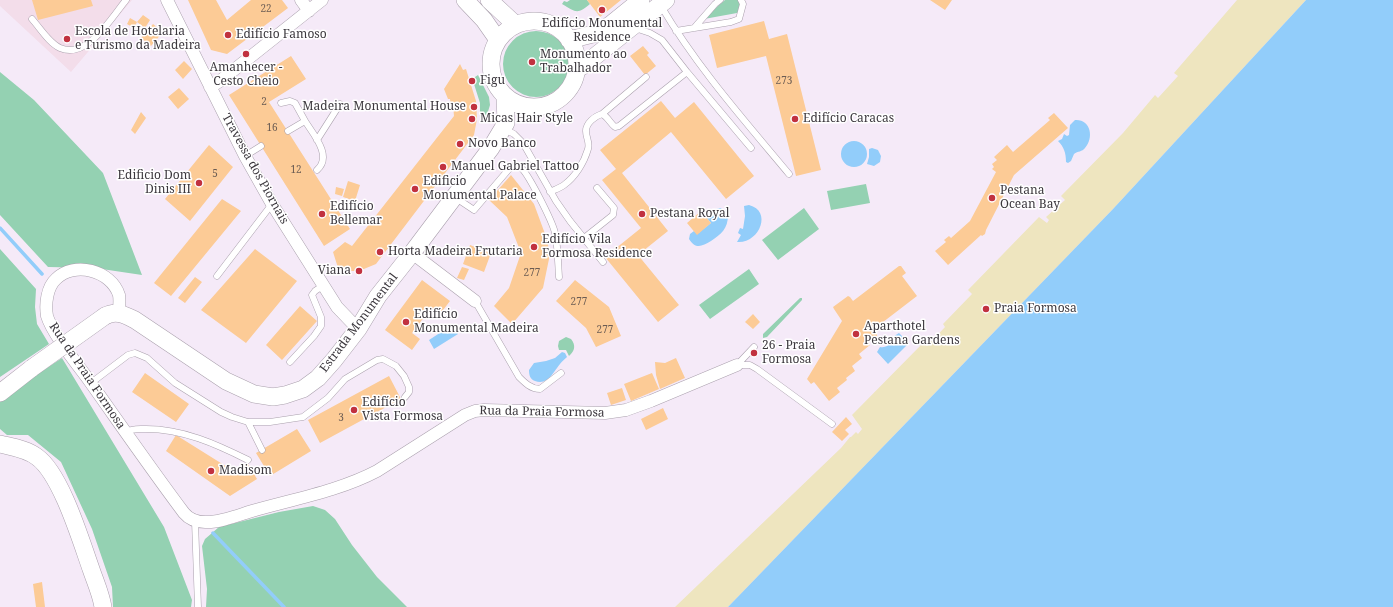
<!DOCTYPE html>
<meta charset="utf-8">
<style>
body{margin:0}
canvas{display:block;background:#f5eaf8}
</style>
<canvas width="1393" height="607"></canvas>
<script>
const g = document.querySelector('canvas').getContext('2d');
g.lineJoin = 'round';
function fill(path, color) {
  g.fillStyle = color;
  g.fill(path, 'evenodd');
}
function trace(path, color, width, dash) {
  g.strokeStyle = color;
  g.lineWidth = width;
  g.lineCap = dash ? 'butt' : 'round';
  g.setLineDash(dash || []);
  g.stroke(path);
}
function write(font, color, halo, rows, align = 'center') {
  g.font = font + ' "Noto Serif",serif';
  g.lineWidth = 3;
  g.setLineDash([]);
  g.textBaseline = 'middle';
  g.strokeStyle = halo;
  g.fillStyle = color;
  for (const [text, x, y, turn = 0] of rows) {
    g.save();
    g.translate(x, y);
    g.rotate((+turn || 0) * Math.PI / 180);
    g.textAlign = isNaN(turn) ? turn : align;
    if (halo) g.strokeText(text, 0, 0);
    g.fillText(text, 0, 0);
    g.restore();
  }
}
fill(new Path2D(`
 M0,0H132L71,72L0,6Z`), '#f3ddea');
fill(new Path2D(`
 M570,0H587L590,4C577,15 576,12 562,4L564,1L567,2Z
 M725,0H740L741,10L737,13L704,19L705,17Z
 M503 64a33 33 0 1 1 66 0a33 33 0 1 1-66 0Z
 M0,72L34,100L103,173L142,275L95,268L48,267L0,215Z
 M478,75L489,97L490,105L486,118L482,121L480,116V103L474,84L475,77Z
 M866,184L870,203L831,210L827,191Z
 M804,208L819,229L778,260L762,240Z
 M0,249L36,289L35,307L37,324L49,344L0,377Z
 M749,269L759,284L710,319L699,305Z
 M800,298H802V300L767,337L763,338V334Z
 M566,337L571,339C576,345 575,351 569,356L566,350H559L558,346L559,341Z
 M62,358L164,527L192,600L191,607H113L112,587L92,529L61,462L28,435H7L0,429V399Z
 M313,506L325,510L335,519L352,545L377,577L407,607H206L207,589L202,546L205,539L219,527L279,512Z`), '#94d1b2');
fill(new Path2D(`
 M1237,0H1306L1113,209L728,607H675L841,448L850,437H851L856,432L858,434L862,429L852,415L923,343L927,346L945,327L943,324L972,294L968,290L1039,217L1047,223L1049,220L1046,217L1065,200L1061,196L1123,133L1155,95L1158,98L1178,76L1174,73Z`), '#eee5bf');
fill(new Path2D(`
 M1306,0H1393V607H728L1113,209Z
 M1075,120C1091,119 1094,138 1085,148C1082,152 1078,151 1074,154L1071,161L1068,163L1066,162C1066,153 1064,147 1058,141L1062,139L1064,134L1067,136L1069,135L1070,125Z
 M841 154a13 13 0 1 1 26 0a13 13 0 1 1-26 0Z
 M872,148L878,150L881,156L880,162L874,166L867,164L869,157V149Z
 M749,205C773,211 759,244 737,242L741,235L738,233L740,228L743,229L745,216L744,206Z
 M720,208L725,210L728,215C728,229 721,234 711,241C702,246 696,250 689,239L690,234L694,231L697,234L711,223L706,217L713,210Z
 M452,325L458,334L434,349L429,340Z
 M899,333L909,343L888,364L877,352L880,347C886,348 891,345 891,338Z
 M562,352L565,353L567,357C565,359 562,361 560,364C554,371 548,386 535,381C530,379 529,375 529,370L534,363L546,361L555,358Z`), '#92cdfa');
trace(new Path2D(`
 M0,228L42,274
 M213,533L284,607`), '#92cdfa', 3.5);
fill(new Path2D(`
 M32,0H91L93,6L38,20Z
 M188,0H216L227,20L251,0H282L288,8L227,54L211,50Z
 M587,0H621L600,17Z
 M930,0H952L945,10Z
 M143,15L150,20L145,28L137,22Z
 M130,18L137,22L134,28L127,24Z
 M764,21L769,39L787,34L821,170L796,176L766,56L717,68L709,35Z
 M153,24L163,32L151,46L141,38Z
 M643,46L649,53L647,55L656,66L645,75L630,56Z
 M291,56L306,79L269,102L350,229L324,246L229,95Z
 M184,61L192,69L183,79L175,70Z
 M460,64L463,70L466,69L476,101L477,119L474,135L376,264L359,271H339L333,252L345,242L352,246L454,116L453,105L451,106L450,99H448L444,89Z
 M179,88L189,99L178,109L168,97Z
 M661,101L675,118L694,102L754,176L726,199L671,132L622,173L668,231L638,255L679,305L658,322L605,257L641,228L602,180L616,169L600,150Z
 M141,112L146,118L135,134L131,130Z
 M1054,113L1068,128L1014,175L986,230L985,234L982,236L981,235L948,265L935,251L946,242L944,240L949,236L951,238L970,221L996,172L992,169L994,167L992,164L997,160L994,157L1007,145L1013,152L1050,120L1048,118Z
 M209,145L233,167L190,221L165,199Z
 M511,175L534,204L548,242L549,259L543,288L512,324L494,306L509,288L521,253L507,217L489,200Z
 M348,181L360,185L355,201L343,197Z
 M336,187L344,189L342,196L335,194Z
 M222,199L241,211L171,296L154,283Z
 M701,211L711,223L697,235L687,223Z
 M470,245L491,253L484,272L463,264Z
 M255,249L297,281L246,343L201,310Z
 M899,266H901L906,273L902,276L917,296L874,329L877,333V336L868,343L870,345L859,354L862,358L852,366L855,371L846,378L847,380L837,388L840,392L829,401L814,382L811,384L807,379L842,321L834,309L833,307L848,296L850,297L853,301Z
 M462,267L469,269L464,280L457,278Z
 M195,277L202,282L185,303L178,298Z
 M422,280L450,301L440,314L431,308L412,333L420,339L412,350L385,330Z
 M575,280L609,307L621,336L596,347L586,328L556,301Z
 M300,306L317,321L282,360L266,345Z
 M753,314L760,322L753,329L745,322Z
 M676,358L685,378L660,389L656,375L655,362L665,363Z
 M145,373L189,404L176,422L132,392Z
 M652,373L659,389L631,401L624,384Z
 M389,376L401,399L320,443L308,420Z
 M622,388L626,400L611,405L607,393Z
 M663,408L668,419L646,430L641,419Z
 M846,417L852,424L845,430L849,434L842,441L832,432Z
 M297,429L311,451L270,476L256,453Z
 M176,435L232,470L248,464L257,479L230,496L166,451Z
 M42,582L45,607H36L33,584Z`), '#fccb96');
const service = new Path2D(`
 M661,6C697,67 744,120 789,174
 M32,19C40,28 49,43 60,48C87,60 112,17 126,0
 M635,28L650,33L662,40L687,72L751,148
 M694,28L715,4L720,0
 M676,31L731,22L739,19L743,4L741,0
 M281,103L290,101L295,103L305,121
 M602,114L646,77
 M503,128L514,134L523,143L556,201L570,221L603,262
 M288,131L305,121C313,134 333,156 317,170
 M317,140L340,104
 M245,156L261,146
 M550,192C554,190 560,188 564,185C575,177 584,163 588,149C590,142 586,138 586,131C586,123 595,116 602,114C608,117 610,123 615,127L619,126L687,72
 M456,198L474,210L509,169C512,167 516,165 520,167C528,172 553,223 555,233C558,247 558,263 559,277
 M584,238L613,215L614,208L597,188
 M217,276L272,204
 M475,301L519,377C525,383 531,389 540,389L561,373
 M290,362L314,336L321,326V317L312,295L315,291L324,285
 M737,365H750L757,369L832,424
 M737,365L754,347
 M91,383L128,355L135,353L147,358L175,383L221,412L232,417L248,422H270L303,417L328,398L345,379L377,360L383,359L396,366L404,376L409,387V392L405,397
 M248,422L262,450
 M126,432C132,428 139,429 146,429C183,429 216,444 248,460
 M195,521L198,607`);
const minor = new Path2D(`
 M167,0L245,156L272,204L337,307L358,329
 M301,0L309,11
 M210,87L220,81L322,0
 M412,253L475,301
 M119,313C119,308 120,300 119,295C111,270 74,261 56,279C47,287 45,304 47,316C52,333 77,364 88,379C120,424 151,469 184,513C189,519 197,522 205,522C219,523 239,515 252,511C294,499 339,491 377,471L465,415L475,411L484,410L605,413L626,410L651,401L737,365`);
const secondary = new Path2D(`
 M465,0L484,20L498,40
 M489,0L516,25
 M491 64a43 43 0 1 1 86 0a43 43 0 1 1-86 0Z
 M569,40L597,33L610,25L641,0
 M576,70L584,65L666,0
 M105,316C116,310 125,315 135,320L226,381L254,394L273,397L285,395L303,389L318,378L334,360L358,329L378,296L412,253L491,148L506,123L505,96
 M0,393L32,368
 M0,444C12,447 27,449 37,457C61,474 81,541 91,569C95,581 101,594 103,607`);
trace(service, '#aaa0ad', 7);
trace(minor, '#aaa0ad', 13);
trace(secondary, '#aaa0ad', 18);
trace(service, '#fff', 6);
trace(minor, '#fff', 12);
trace(secondary, '#fff', 17);
const secondaryBridge = new Path2D(`
 M32,368L105,316`);
trace(secondaryBridge, '#aaa0ad', 18, []);
trace(secondaryBridge, '#fff', 17);
for (const [x, y, r, color] of [
 [602,10,4,"#c1313f"],
 [228,35,4,"#c1313f"],
 [67,39,4,"#c1313f"],
 [246,54,4,"#c1313f"],
 [532,62,4,"#c1313f"],
 [472,81,4,"#c1313f"],
 [474,107,4,"#c1313f"],
 [472,119,4,"#c1313f"],
 [795,119,4,"#c1313f"],
 [460,144,4,"#c1313f"],
 [443,167,4,"#c1313f"],
 [199,183,4,"#c1313f"],
 [415,189,4,"#c1313f"],
 [992,198,4,"#c1313f"],
 [322,214,4,"#c1313f"],
 [642,214,4,"#c1313f"],
 [534,247,4,"#c1313f"],
 [380,252,4,"#c1313f"],
 [359,271,4,"#c1313f"],
 [986,309,4,"#c1313f"],
 [406,322,4,"#c1313f"],
 [856,334,4,"#c1313f"],
 [754,353,4,"#c1313f"],
 [354,410,4,"#c1313f"],
 [211,471,4,"#c1313f"]
]) {
  const dot = new Path2D();
  dot.arc(x, y, r, 0, 2 * Math.PI);
  g.fillStyle = color;
  g.fill(dot);
  trace(dot, '#fff', 1.5);
}
write('10px', '#6b5c53', null, [
 ["22",266,9],
 ["273",784,81],
 ["2",264,102],
 ["16",272,128],
 ["12",296,170],
 ["5",215,174],
 ["277",532,273],
 ["277",579,302],
 ["277",605,330],
 ["3",341,418]
]);
write('12px', '#3b373d', '#fff', [
 ["Edifício Monumental",602,24,"center"],
 ["Residence",602,38,"center"],
 ["Escola de Hotelaria",75,32],
 ["e Turismo da Madeira",75,46],
 ["Edifício Famoso",236,35],
 ["Monumento ao",540,55],
 ["Trabalhador",540,69],
 ["Amanhecer -",246,68,"center"],
 ["Cesto Cheio",246,82,"center"],
 ["Figu",480,81],
 ["Madeira Monumental House",466,107,"right"],
 ["Micas Hair Style",480,119],
 ["Edifício Caracas",803,119],
 ["Novo Banco",468,144],
 ["Manuel Gabriel Tattoo",451,167],
 ["Edificio Dom",191,176,"right"],
 ["Dinis III",191,190,"right"],
 ["Edificio",423,182],
 ["Monumental Palace",423,196],
 ["Pestana",1000,191],
 ["Ocean Bay",1000,205],
 ["Edifício",330,207],
 ["Bellemar",330,221],
 ["Pestana Royal",650,214],
 ["Edifício Vila",542,240],
 ["Formosa Residence",542,254],
 ["Horta Madeira Frutaria",388,252],
 ["Viana",351,271,"right"],
 ["Praia Formosa",994,309],
 ["Edifício",414,315],
 ["Monumental Madeira",414,329],
 ["Aparthotel",864,327],
 ["Pestana Gardens",864,341],
 ["26 - Praia",762,346],
 ["Formosa",762,360],
 ["Edifício",362,403],
 ["Vista Formosa",362,417],
 ["Madisom",219,471]
], 'left');
write('12px', '#3b373d', '#fff', [
 ["Travessa dos Piornais",255,169,61],
 ["Estrada Monumental",359,323,-53],
 ["Rua da Praia Formosa",87,376,56],
 ["Rua da Praia Formosa",542,412,1]
]);
</script>
